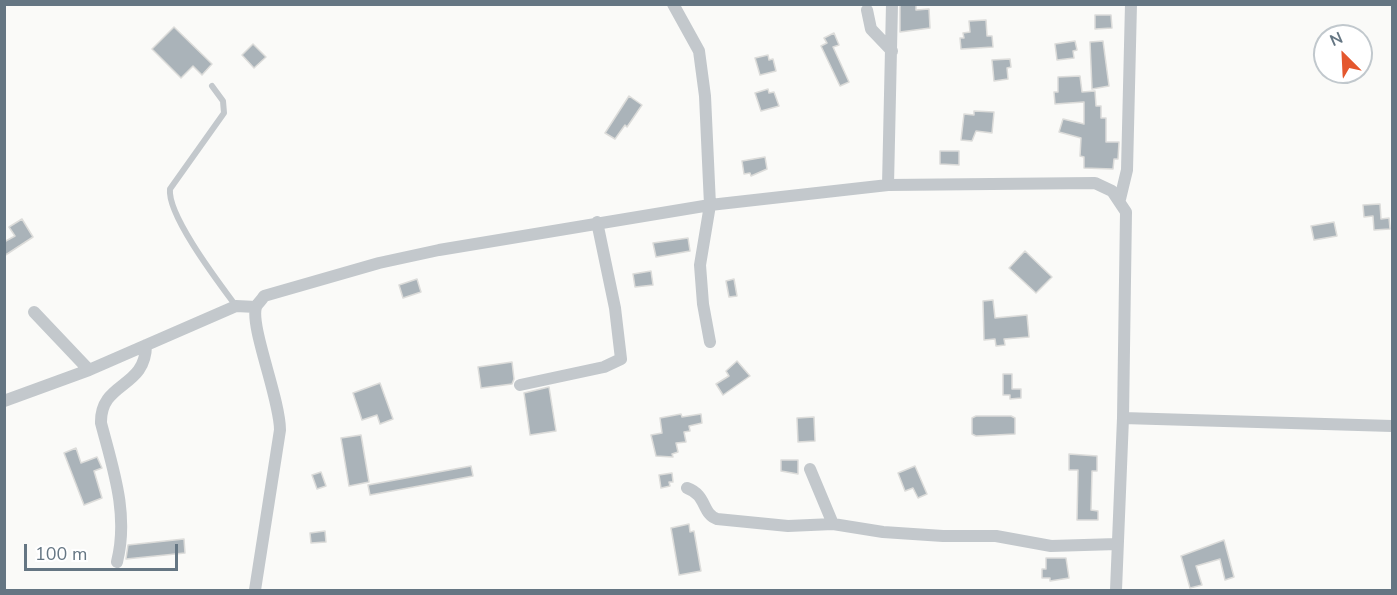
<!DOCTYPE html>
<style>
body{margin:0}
#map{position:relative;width:1397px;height:595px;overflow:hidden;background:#fafaf8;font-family:"Nunito Sans",sans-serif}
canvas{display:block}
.frame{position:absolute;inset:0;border:6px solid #657683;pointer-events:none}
.north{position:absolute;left:1313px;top:24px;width:60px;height:60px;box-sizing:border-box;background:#fff;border:2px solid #c1c8cd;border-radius:50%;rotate:336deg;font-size:16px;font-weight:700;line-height:24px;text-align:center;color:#657683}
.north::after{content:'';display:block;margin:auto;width:21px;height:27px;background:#e4572e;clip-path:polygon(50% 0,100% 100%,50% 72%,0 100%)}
.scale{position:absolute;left:24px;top:544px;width:154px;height:27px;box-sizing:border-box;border:3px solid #657683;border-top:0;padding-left:8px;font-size:18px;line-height:21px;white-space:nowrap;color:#657683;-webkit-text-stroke:4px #fff;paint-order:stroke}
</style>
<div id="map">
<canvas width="1397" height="595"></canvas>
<div class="frame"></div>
<div class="north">N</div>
<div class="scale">100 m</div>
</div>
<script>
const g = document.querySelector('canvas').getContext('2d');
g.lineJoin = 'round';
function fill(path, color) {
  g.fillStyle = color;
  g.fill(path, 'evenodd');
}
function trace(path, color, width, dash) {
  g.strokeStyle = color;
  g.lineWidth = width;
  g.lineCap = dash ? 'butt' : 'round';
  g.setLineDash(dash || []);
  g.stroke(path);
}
const building = new Path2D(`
 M900,4H916V10L929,9L930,28L900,32Z
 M1095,15H1111L1112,28L1095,29Z
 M986,20L987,36H992L993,47L961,49L960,38H964L963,33L970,32L969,21Z
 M174,27L212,64L202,75L193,66L181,78L152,49Z
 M834,33L839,45L833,47L849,82L840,86L821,46L827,43L824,38Z
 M1075,41L1077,50L1073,51L1074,58L1057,60L1055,44Z
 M1103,41L1109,86L1092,89L1090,42Z
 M253,44L266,57L254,68L242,55Z
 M768,55L769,60L773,59L776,71L760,75L755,58Z
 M1010,59L1011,67L1007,68L1008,79L994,81L992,60Z
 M1080,76L1082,92L1095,91L1096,106H1101V118H1106V142H1119L1118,159H1114L1113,169L1084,168V157L1080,156L1081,138L1059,132L1063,119L1084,124V102L1055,104L1054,92H1058V77Z
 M768,89L769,93L774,92L779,106L761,111L755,93Z
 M629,96L642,105L627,127L625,125L615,139L605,133Z
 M974,111L994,112L992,133L976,131L972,141L961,140L964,114L974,115Z
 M940,151H959V165L940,164Z
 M765,157L767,169L751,176L750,173L744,174L742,161Z
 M1380,204L1381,219L1389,218L1390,229L1374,230L1373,216L1364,217L1363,205Z
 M22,219L33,237L4,256V242L15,236L9,227Z
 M1334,222L1337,236L1314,240L1311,226Z
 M688,238L690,251L656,257L653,243Z
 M1025,251L1052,277L1036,293L1009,268Z
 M651,271L653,285L635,287L633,274Z
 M417,279L421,292L403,298L399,285Z
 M734,279L737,296L729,297L726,281Z
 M993,300L995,318L1027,315L1029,337L1004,339L1005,345L996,346L995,339L984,340L983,301Z
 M737,361L750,376L723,395L716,384L729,376L726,371Z
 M512,362L514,379L512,384L481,388L478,367Z
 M1003,374H1012V389H1021V398L1010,399V395H1003Z
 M380,383L393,419L380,424L377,415L362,420L353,393Z
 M549,387L556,431L530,435L524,393Z
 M681,414L682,417L701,414L702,423L689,426L690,431L684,432L686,442L676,443L678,452L672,454L673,457L656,456L651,435L662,433L660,418Z
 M976,416H1011L1015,418V434L976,436L972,434V418Z
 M814,417L815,441L798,442L797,418Z
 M361,435L369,482L349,486L341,438Z
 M76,448L81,463L97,457L102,468L94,471L102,498L84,505L64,453Z
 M1069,454L1097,456V471H1092L1091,510L1098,511V520H1077L1078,470H1069Z
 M781,460H798V474L781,471Z
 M471,466L473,476L370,495L368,485Z
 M915,466L927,494L918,498L913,488L905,491L898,473Z
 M321,472L326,486L317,489L312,475Z
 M672,473L673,482H669L670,486L661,488L659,475Z
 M689,524L690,532L694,531L701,571L679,575L671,528Z
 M325,531L326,542L311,543L310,533Z
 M184,539L185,553L126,559L128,545Z
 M1224,540L1234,577L1225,580L1220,559L1196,566L1202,585L1190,588L1181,556Z
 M1046,558H1066L1069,578L1050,581V578H1042V569H1046Z`);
fill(building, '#aab3b9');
trace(building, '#dcdcda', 1.5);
trace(new Path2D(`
 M212,86L223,101L224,113L170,189C167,215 219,283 236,306`), '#c3c8cc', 6);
trace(new Path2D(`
 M673,4L699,51L705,96L710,205L700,265L703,304L710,342
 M867,10L871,29L892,51
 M888,185L892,4
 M1120,199L1127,170L1131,4
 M34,312L89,370
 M520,385L604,367L621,359L615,308L597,222
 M4,401L89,370L236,306L256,307
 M810,469L833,524
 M687,488C707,495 702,514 717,519L788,526L833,524L883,532L943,536H996L1051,546L1117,544
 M117,562C129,514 113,469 101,423C100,381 146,389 146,345
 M255,590L280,430C280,399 250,327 256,307C257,304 262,300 264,296L379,263L439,250L710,205L888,185L1095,183L1112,191L1126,212L1123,418L1392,426
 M1116,590L1123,418`), '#c3c8cc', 12);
</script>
